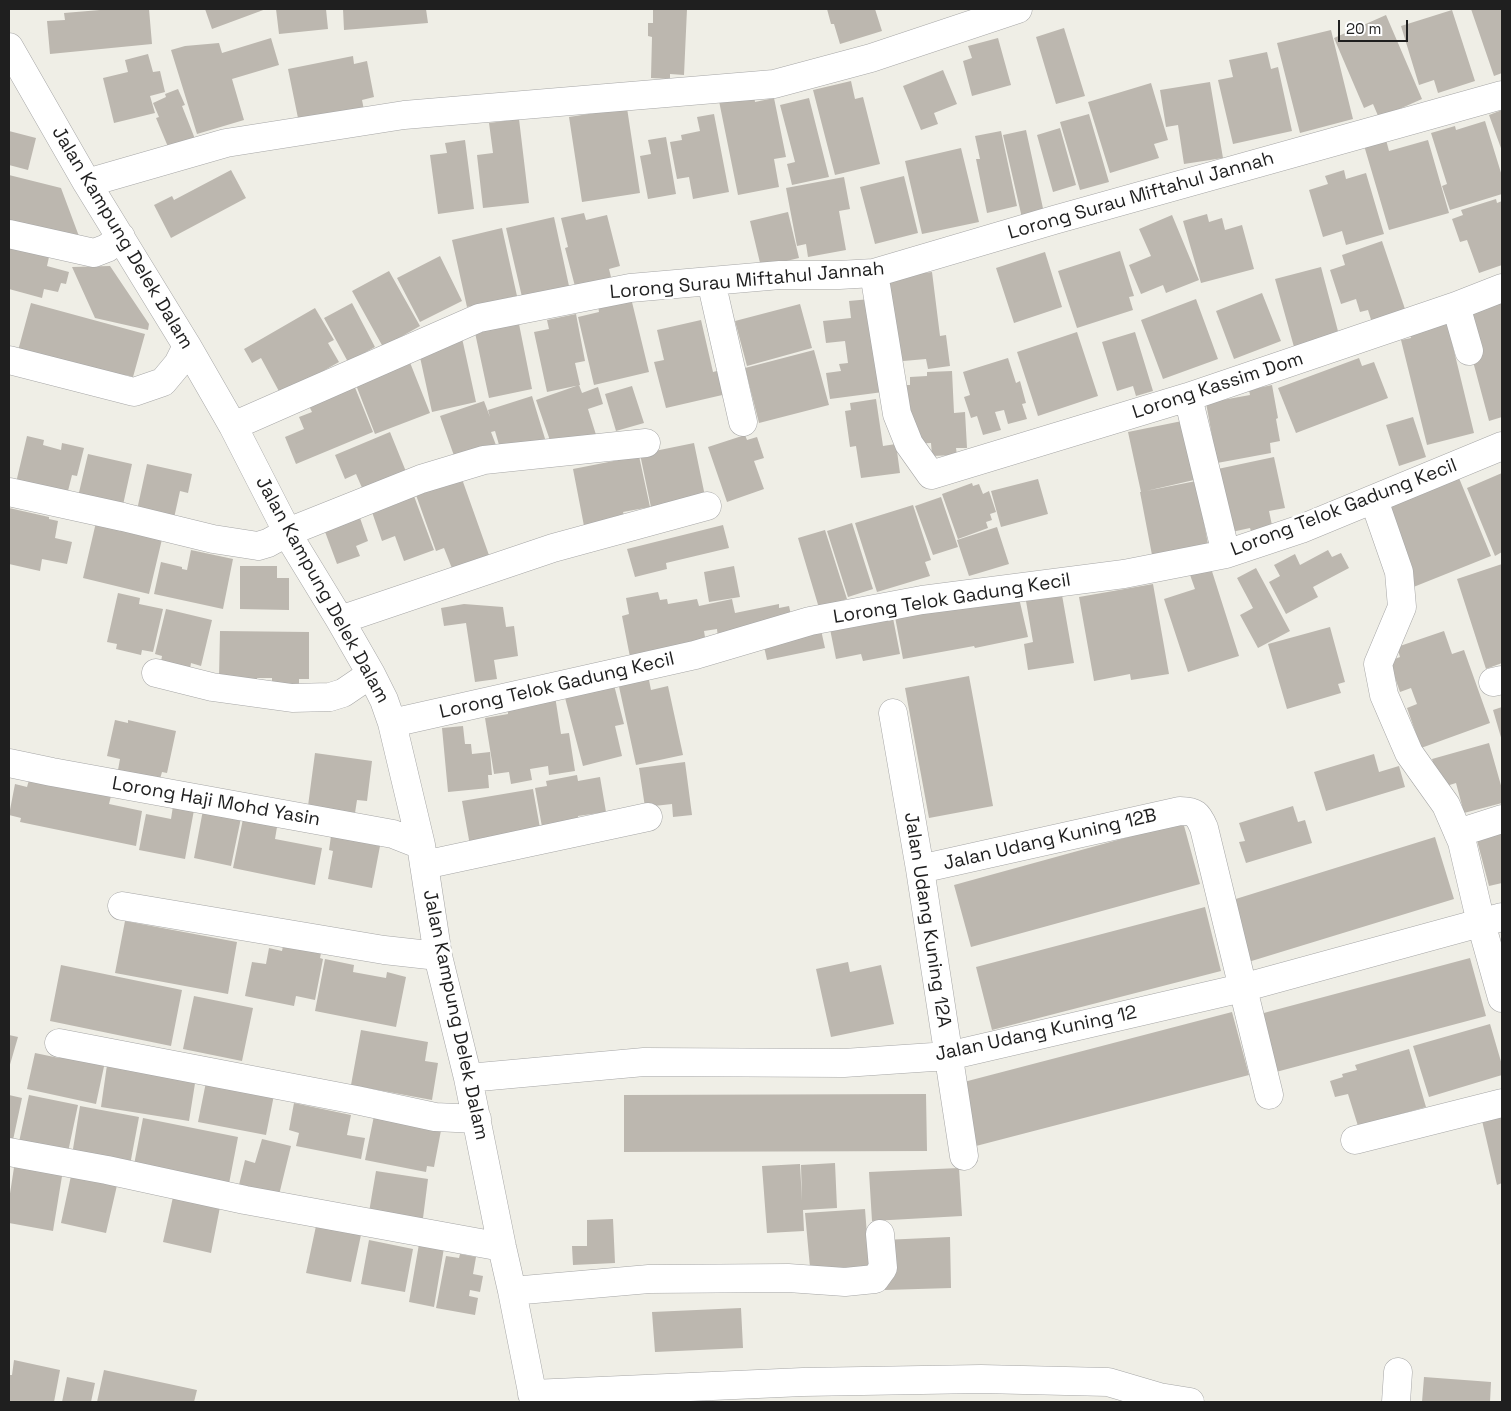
<!DOCTYPE html>
<style>
body{margin:0}
#map{position:relative;width:1511px;height:1411px;overflow:hidden;background:#efeee6;font-family:"Space Grotesk",sans-serif}
canvas{display:block}
.frame{position:absolute;inset:0;border:10px solid #1f1f1f;pointer-events:none}
.scale{position:absolute;left:1338px;top:20px;width:70px;height:22px;box-sizing:border-box;border:2px solid #1f1f1f;border-top:0;padding-left:6px;font-size:15px;line-height:18px;white-space:nowrap;color:#1f1f1f;-webkit-text-stroke:4px #fff;paint-order:stroke}
</style>
<div id="map">
<canvas width="1511" height="1411"></canvas>
<div class="frame"></div>
<div class="scale">20 m</div>
</div>
<script>
const g = document.querySelector('canvas').getContext('2d');
g.lineJoin = 'round';
function fill(path, color) {
  g.fillStyle = color;
  g.fill(path, 'evenodd');
}
function trace(path, color, width, dash) {
  g.strokeStyle = color;
  g.lineWidth = width;
  g.lineCap = dash ? 'butt' : 'round';
  g.setLineDash(dash || []);
  g.stroke(path);
}
function write(font, color, halo, rows, align = 'center') {
  g.font = font + ' "Space Grotesk",sans-serif';
  g.lineWidth = 5;
  g.setLineDash([]);
  g.textBaseline = 'middle';
  g.strokeStyle = halo;
  g.fillStyle = color;
  for (const [text, x, y, turn = 0] of rows) {
    g.save();
    g.translate(x, y);
    g.rotate((+turn || 0) * Math.PI / 180);
    g.textAlign = isNaN(turn) ? turn : align;
    if (halo) g.strokeText(text, 0, 0);
    g.fillText(text, 0, 0);
    g.restore();
  }
}
fill(new Path2D(`
 M112,9H149L152,44L50,54L47,21L65,20L64,13Z
 M205,9H266L212,29Z
 M276,9H326L328,29L279,34Z
 M343,9H426L428,23L344,30Z
 M653,9H687L684,75L670,74V79L651,78L652,37L648,36V23H653Z
 M827,9H875L882,31L840,44L834,24H831Z
 M1471,9H1502V73L1494,76Z
 M1452,10L1475,81L1438,93L1434,80L1419,85L1401,26Z
 M1386,15L1422,99L1379,118L1373,104L1364,108L1334,38Z
 M1064,28L1085,96L1056,104L1036,37Z
 M1331,30L1353,119L1300,133L1277,43Z
 M271,38L279,65L232,79L244,120L197,134L171,50L185,46L219,43L222,53Z
 M998,38L1011,85L972,96L963,61L972,58L968,46Z
 M1267,52L1271,69L1278,67L1292,131L1233,144L1218,80L1233,77L1229,60Z
 M148,54L153,72L160,71L165,92L150,96L155,113L114,123L103,78L128,72L125,60Z
 M353,56L354,64L367,61L374,97L362,100L364,110L299,123L288,69Z
 M943,70L957,104L934,113L938,124L921,130L903,86Z
 M851,81L855,99L863,97L880,164L835,175L813,90Z
 M1210,82L1223,158L1184,164L1178,125L1166,127L1160,90Z
 M1151,83L1168,140L1154,144L1159,158L1110,173L1088,102Z
 M178,89L185,105L182,106L197,144L171,154L156,118L159,117L153,103L166,97L165,94Z
 M754,95L755,102L774,98L786,157L774,159L779,187L738,195L719,101Z
 M809,98L829,177L792,185L787,164L795,162L780,105Z
 M627,108L640,193L582,202L569,117Z
 M1502,110V151L1489,115Z
 M714,114L729,192L693,199L689,177L677,179L670,142L682,140L681,135L700,131L697,117Z
 M1089,114L1109,182L1080,190L1060,122Z
 M519,119L529,203L483,208L477,155L493,153L489,123Z
 M1485,121L1502,176V194L1450,210L1442,186L1447,184L1431,133L1455,126L1456,130Z
 M1060,128L1076,185L1053,192L1037,135Z
 M1026,130L1044,213L1022,218L1003,135Z
 M9,131L36,138L28,170L9,165Z
 M1001,131L1017,206L987,213L976,159H980L975,136Z
 M1385,136L1389,151L1428,140L1449,213L1389,230L1363,142Z
 M666,137L676,194L648,199L640,156L651,154L648,140Z
 M465,140L474,209L438,214L430,155L447,153L445,143Z
 M961,148L979,222L922,234L905,161Z
 M231,170L246,198L171,238L154,205L172,196L174,200Z
 M1344,170L1346,179L1366,173L1384,234L1346,245L1342,231L1323,237L1309,190L1328,184L1325,176Z
 M9,175L61,188L80,239L9,221Z
 M904,176L918,233L875,244L860,187Z
 M844,177L850,209L839,211L846,250L808,257L806,244L797,246L786,188Z
 M1496,199L1497,203L1502,201V265L1479,273L1467,240L1460,242L1452,219L1463,215L1461,210Z
 M788,212L799,258L761,267L750,221Z
 M584,213L586,220L607,215L620,266L609,269L613,285L577,294L565,248L568,247L561,218Z
 M1207,214L1209,222L1222,218L1225,230L1242,225L1254,269L1201,283L1183,221Z
 M1172,215L1199,280L1166,293L1163,285L1141,294L1129,265L1151,256L1139,229Z
 M554,217L569,286L522,297L506,228Z
 M502,228L517,296L467,307L452,240Z
 M1382,241L1406,312L1372,323L1368,310L1360,312L1356,299L1341,304L1330,270L1345,265L1342,255Z
 M9,246L49,257L47,266L69,272L66,284L61,283L58,292L44,289L42,298L9,289Z
 M1120,251L1134,296L1129,297L1133,310L1077,328L1058,271Z
 M1045,252L1062,307L1014,323L996,268Z
 M440,256L462,301L420,322L397,278Z
 M110,266L149,324L148,330L95,318L72,267Z
 M1321,267L1339,335L1294,347L1275,279Z
 M389,271L420,326L383,347L352,291Z
 M932,272L940,336L946,335L950,366L928,369L926,359L892,362L882,278Z
 M1262,293L1281,341L1234,359L1216,311Z
 M631,298L649,372L594,385L578,317L599,312L598,306Z
 M870,299L883,392L830,399L826,373L841,371L839,364L848,363L845,341L826,343L823,321L851,318L849,301Z
 M1196,299L1218,359L1163,379L1141,320Z
 M1502,302V417L1489,421L1460,313Z
 M31,303L145,334L133,377L126,375L123,387L16,358Z
 M352,303L375,347L348,362L324,318Z
 M800,304L812,348L747,366L735,321Z
 M315,308L334,340L328,343L339,362L281,395L261,358L252,363L244,349Z
 M576,314L585,361L575,363L580,385L547,392L534,332L549,329L547,320Z
 M518,319L532,389L489,398L474,328Z
 M701,320L713,372L725,369L731,393L666,408L654,362L664,360L657,330Z
 M1447,322L1474,433L1427,445L1401,340L1411,338L1409,331Z
 M1077,332L1098,396L1038,416L1017,352Z
 M1135,332L1153,391L1136,396L1133,386L1117,391L1102,342Z
 M462,338L476,402L432,412L418,348Z
 M814,350L829,405L759,423L745,368Z
 M1008,358L1016,383L1020,381L1026,403L1022,404L1027,419L1008,424L1004,410L995,412L1001,430L983,435L977,416L971,418L964,397L970,395L963,372Z
 M1359,358L1362,366L1374,362L1388,398L1296,433L1278,388Z
 M409,360L430,413L375,434L356,385Z
 M952,371L954,413L965,412L967,448H956L957,455L932,456L931,443L908,444L904,385H910V377L927,376V372Z
 M354,385L373,432L296,464L285,437L304,429L299,417L312,412L308,404Z
 M579,385L582,393L598,387L603,404L588,409L597,438L554,452L536,400Z
 M1272,385L1278,418L1276,419L1280,441L1270,443L1271,453L1217,463L1206,403L1250,395L1249,390Z
 M632,386L644,423L616,431L605,394Z
 M532,396L546,442L502,455L495,431L491,432L499,453L458,467L440,416L484,401L490,417L488,410Z
 M876,399L883,446L896,444L900,473L861,478L856,446L850,447L845,411L851,410L850,403Z
 M1413,417L1426,457L1399,466L1386,425Z
 M1182,421L1194,480L1146,491L1196,481L1208,544L1152,555L1140,492H1141L1128,432Z
 M390,432L409,479L366,497L356,474L345,479L335,455Z
 M745,435L747,440L757,437L764,458L754,461L764,489L727,502L708,447Z
 M27,436L44,440L43,445L61,450L62,443L84,448L77,476L72,475L66,499L15,487Z
 M694,443L706,501L652,512L640,454Z
 M88,454L132,464L123,505L77,501Z
 M639,456L650,507L623,512L625,518L584,526L573,469Z
 M1274,457L1285,508L1269,511L1273,530L1252,534L1250,528L1227,533L1213,470Z
 M147,464L192,474L188,493L180,491L174,518L137,510Z
 M1502,473V552L1495,556L1467,488Z
 M1459,478L1491,556L1411,588L1379,511Z
 M462,479L490,558L453,571L444,548L436,551L416,495Z
 M1038,479L1048,514L1001,527L991,491Z
 M972,483L973,486L979,484L983,494L989,491L996,512L990,514L992,520L986,522L988,528L958,539L942,494Z
 M414,496L434,550L404,561L395,536L382,541L372,512Z
 M941,497L958,547L933,555L915,506Z
 M913,505L931,560L925,562L930,576L877,592L855,523Z
 M9,508L49,517V519L58,521L55,538L72,542L67,564L42,559L40,571L9,564Z
 M359,515L368,541L356,546L360,556L337,564L324,529Z
 M97,518L163,535L149,594L83,578Z
 M852,523L873,589L848,597L827,531Z
 M723,525L729,548L666,563L667,569L635,577L627,549Z
 M997,527L1009,564L969,576L957,540Z
 M825,530L847,599L819,608L798,538Z
 M191,550L233,559L223,609L154,594L161,562L182,567V569L187,570Z
 M1328,550L1332,557L1341,553L1349,568L1313,587L1318,597L1286,614L1269,582L1280,576L1274,565L1295,554L1300,565Z
 M1502,564V663L1486,669L1457,579Z
 M1210,565L1239,656L1188,672L1164,599L1195,589L1189,572Z
 M240,566H277V578H289V610L240,609Z
 M734,566L740,597L709,602L704,572Z
 M1256,568L1290,631L1258,648L1240,615L1253,608L1237,578Z
 M1153,584L1169,674L1131,680L1130,674L1094,681L1079,597Z
 M658,592L660,600L667,599L668,604L697,599L699,606L732,599L735,613L779,604V608L789,606L793,624L718,639L717,629L704,631L706,643L630,657L622,616L629,614L626,598Z
 M118,593L140,598L139,604L163,609L153,652L142,650L141,655L116,649L117,644L107,642Z
 M1062,595L1074,663L1028,670L1024,644L1033,642L1026,601Z
 M1019,598L1028,637L975,648L974,646L903,659L895,617L965,603L966,608Z
 M464,604L503,607L506,627L514,626L518,656L494,660L497,679L475,682L466,623L444,626L441,608Z
 M166,609L212,620L201,666L191,663L190,669L161,662L162,656L155,654Z
 M893,618L900,654L863,661L861,654L836,659L830,629Z
 M1330,627L1345,682L1338,684L1341,693L1287,709L1268,644Z
 M821,630L825,648L767,660L763,642Z
 M220,631L309,632V679H299V686L272,685V678H257V685L219,677Z
 M1444,631L1452,654L1464,650L1490,723L1421,748L1407,708L1417,704L1411,688L1400,692L1389,661L1400,657L1397,647Z
 M648,675L651,690L668,686L683,755L636,765L618,682Z
 M969,676L993,806L929,818L905,688Z
 M613,681L624,724L615,726L622,756L583,766L564,694Z
 M555,696L561,734L569,733L575,771L549,775L548,766L530,769L532,780L511,784L509,772L494,774L485,718L508,714L507,703Z
 M1502,707V741L1493,710Z
 M115,720L128,723V720L176,731L167,773L162,772L160,779L118,770L120,759L107,756Z
 M463,726L465,744H471L472,754L490,752L492,775H488L489,788L448,792L442,728Z
 M1489,743L1502,789V803L1464,813L1456,783L1440,788L1432,759Z
 M315,753L372,761L367,801L357,800L355,813L308,806Z
 M1374,754L1379,772L1399,766L1405,787L1326,811L1314,772Z
 M685,762L692,815L673,817L672,804L645,807L639,768Z
 M577,775L578,781L600,777L606,812L578,816L580,832L544,838L535,788L547,786L546,781Z
 M29,780L111,796L109,804L142,811L136,846L20,822L21,818L9,815L15,784L27,787Z
 M533,789L542,839L471,851L462,801Z
 M173,806L194,810L185,859L139,850L146,814L171,819Z
 M1293,806L1298,822L1305,820L1312,843L1246,863L1239,842L1245,841L1239,823Z
 M203,810L241,818L231,866L194,858Z
 M243,819L277,827L275,839L322,848L315,885L233,868Z
 M1502,821V883L1489,886L1474,829Z
 M1183,822L1200,884L971,947L954,885Z
 M331,836L380,846L372,888L328,879L333,851L329,850Z
 M1435,837L1454,899L1245,963L1226,902Z
 M1205,907L1221,971L992,1030L976,967Z
 M125,921L237,942L228,994L115,973Z
 M284,941L322,949L320,958L323,959L315,1000L296,996L294,1006L245,996L252,962L266,964L269,948L282,951Z
 M1470,958L1486,1016L1276,1072L1260,1014Z
 M325,959L354,965L353,972L386,978L387,972L406,977L396,1027L315,1011Z
 M848,962L850,972L881,965L894,1024L831,1037L816,969Z
 M61,965L182,990L171,1046L50,1021Z
 M194,996L253,1008L242,1061L183,1049Z
 M1232,1012L1249,1075L976,1146L960,1083Z
 M1490,1024L1502,1065V1075L1429,1097L1413,1046Z
 M361,1030L428,1042L425,1061L438,1063L432,1100L351,1085Z
 M9,1035L18,1037L9,1068Z
 M61,1047L106,1057L96,1104L27,1089L35,1053L59,1058Z
 M1409,1049L1426,1107L1358,1126L1348,1094L1335,1097L1330,1081L1343,1077L1342,1074L1357,1070L1355,1065Z
 M107,1065L197,1071L189,1121L101,1107Z
 M209,1067L277,1080L266,1135L198,1122Z
 M926,1094L927,1151L624,1152V1095Z
 M9,1095L22,1098L13,1140L9,1139Z
 M29,1095L78,1105L68,1152L19,1142Z
 M294,1103L351,1115L347,1135L365,1138L361,1159L296,1146L299,1133L289,1130Z
 M80,1106L139,1117L130,1165L72,1155Z
 M376,1106L443,1120L434,1167L427,1166L426,1172L365,1160Z
 M1502,1107V1183L1497,1185L1480,1112Z
 M143,1118L238,1137L228,1189L133,1170Z
 M262,1139L291,1146L278,1199L238,1189L245,1160L255,1163Z
 M15,1161L63,1170L53,1231L9,1223V1200Z
 M835,1163L837,1208L803,1210L804,1231L767,1233L762,1166L800,1164L802,1201L801,1165Z
 M959,1168L962,1216L872,1221L869,1172Z
 M72,1171L118,1181L106,1233L61,1223Z
 M376,1171L428,1179L422,1226L368,1218Z
 M173,1197L220,1207L211,1253L163,1242Z
 M865,1209L870,1274L811,1278L805,1213Z
 M613,1219L615,1263L573,1265L572,1246H587V1220Z
 M316,1226L361,1235L351,1282L306,1273Z
 M950,1237L951,1288L885,1290L883,1240Z
 M369,1240L413,1249L405,1292L361,1284Z
 M419,1244L444,1248L434,1307L409,1302Z
 M460,1254L476,1257L473,1274L483,1276L480,1292L470,1290L469,1296L478,1298L475,1315L436,1308L446,1256L459,1258Z
 M741,1308L743,1348L655,1352L652,1312Z
 M14,1360L60,1370L54,1402H9V1375H12Z
 M104,1370L197,1390L194,1402H97Z
 M67,1377L95,1383L91,1402H62Z
 M1424,1377L1491,1382L1490,1402H1422Z`), '#bcb7af');
const minor = new Path2D(`
 M9,47L87,183L187,346L233,426L293,543L340,620L371,674L384,700L392,723L421,845L438,956L468,1078L502,1247L512,1291L534,1402
 M87,183L226,143L404,115L774,84L871,58L1018,9
 M9,234L94,253L107,248L121,237
 M874,273L897,414L909,444L931,475L1188,397L1456,306L1502,288
 M711,281L743,422
 M1456,306L1469,351
 M9,360L134,392L163,382L178,364L187,346
 M1188,397L1226,554
 M233,426L479,318L630,288L780,275H839L874,273L1054,220L1502,95
 M9,492L123,517L213,539L258,546L268,543L288,532L421,479L484,460L646,443
 M1374,500L1399,572L1402,607L1378,664L1384,695L1409,753L1446,805L1462,842L1481,923L1502,998
 M340,620L553,548L707,506
 M156,673L212,687L292,698L330,697L343,693L371,674
 M1493,682L1502,680
 M893,713L920,869L964,1156
 M392,723L695,655L810,621L922,600L1124,574L1226,554L1301,529L1502,446
 M9,763L52,772L393,834L421,845
 M1458,833L1502,819
 M424,865L648,817
 M920,869L1180,811C1195,811 1198,814 1204,828L1269,1095
 M122,906L384,950L438,956
 M59,1043L356,1100L435,1117L477,1119
 M468,1078L644,1062L844,1063L948,1056L1242,988L1502,917
 M1355,1140L1502,1103
 M9,1152L107,1170L245,1200L502,1247
 M512,1291L649,1279L788,1278L845,1282L875,1279L883,1268L880,1234
 M532,1394L803,1382L981,1379L1108,1382L1159,1397L1190,1402
 M1396,1402L1398,1372`);
trace(minor, '#a6a6a6', 29);
trace(minor, '#fff', 28);
write('19px', '#1f1f1f', '#fff', [
 ["Lorong Surau Miftahul Jannah",1141,196,-16],
 ["Jalan Kampung Delek Dalam",122,238,59],
 ["Lorong Surau Miftahul Jannah",747,281,-5],
 ["Lorong Kassim Dom",1218,386,-18],
 ["Lorong Telok Gadung Kecil",1344,508,-21],
 ["Jalan Kampung Delek Dalam",322,590,61],
 ["Lorong Telok Gadung Kecil",952,599,-9],
 ["Lorong Telok Gadung Kecil",557,686,-13],
 ["Lorong Haji Mohd Yasin",216,802,10],
 ["Jalan Udang Kuning 12B",1050,840,-13],
 ["Jalan Udang Kuning 12A",927,920,81],
 ["Jalan Kampung Delek Dalam",455,1015,78],
 ["Jalan Udang Kuning 12",1036,1034,-12]
]);
</script>
